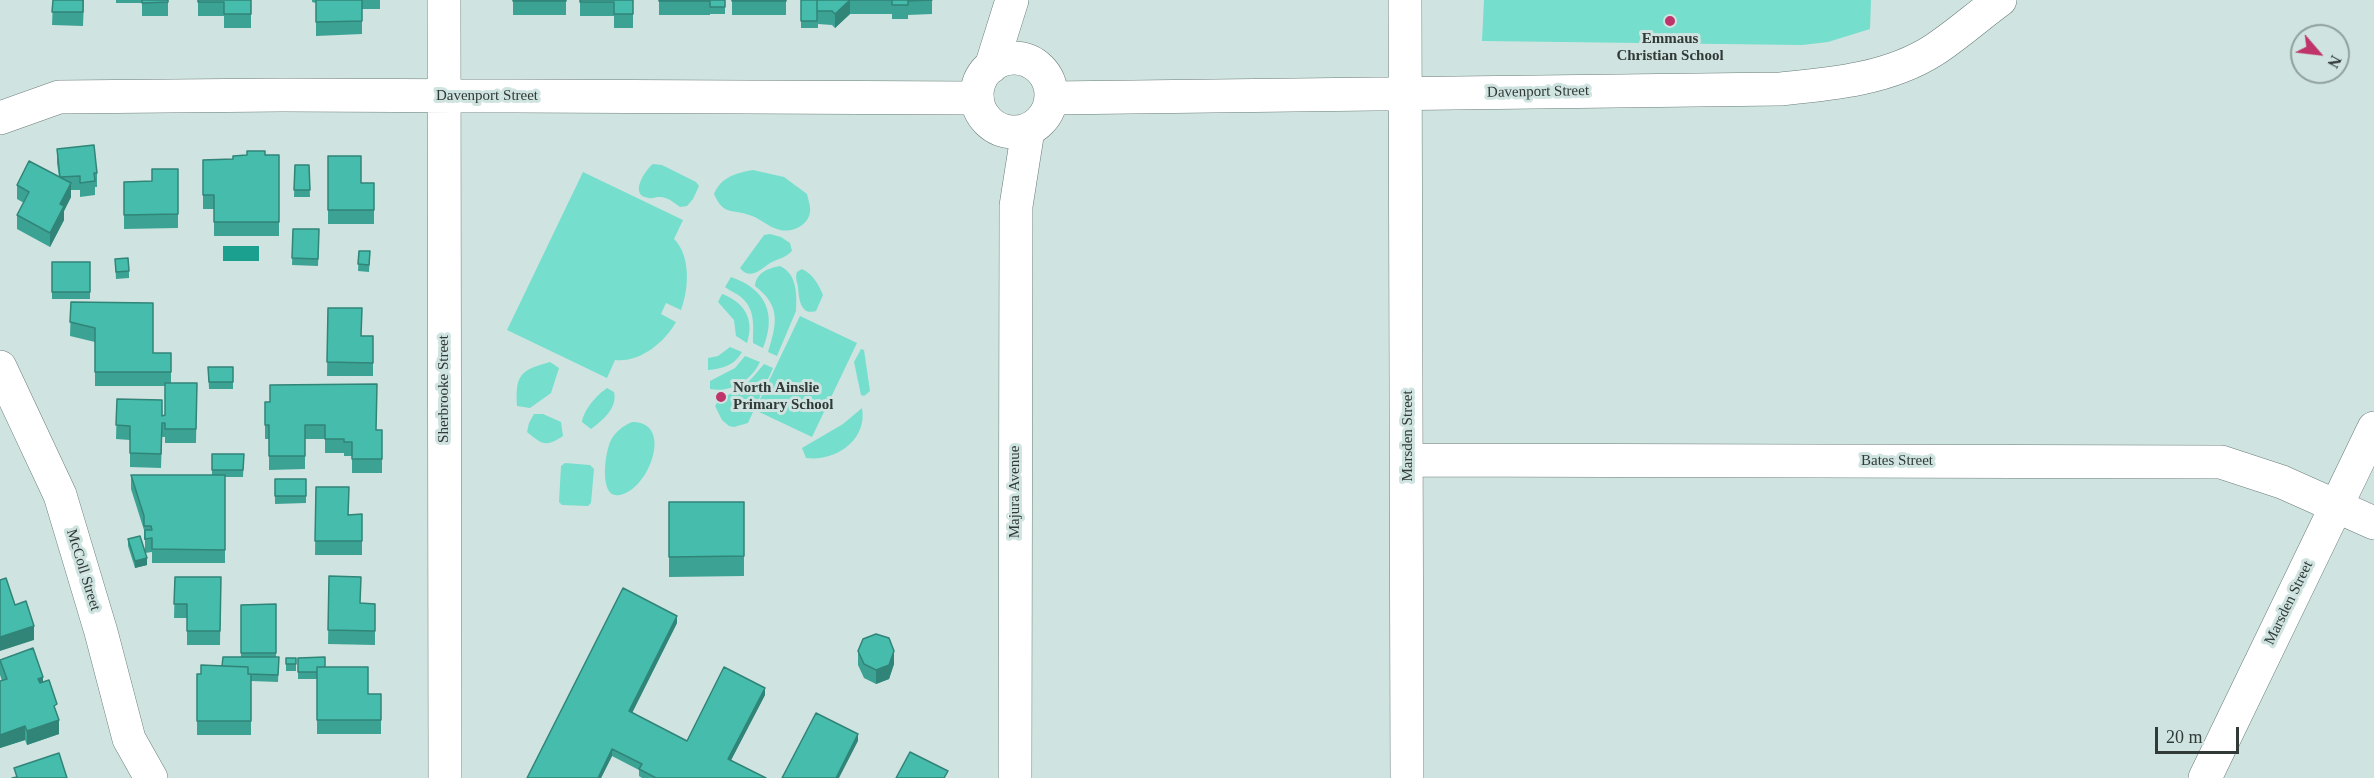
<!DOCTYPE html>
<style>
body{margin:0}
#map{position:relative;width:2374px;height:778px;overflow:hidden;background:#cfe4e0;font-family:Georgia,serif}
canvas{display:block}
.north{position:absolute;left:2290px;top:24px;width:60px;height:60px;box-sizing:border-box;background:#cfe4e0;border:2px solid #90a09d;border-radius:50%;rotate:118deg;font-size:16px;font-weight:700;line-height:24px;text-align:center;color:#323a38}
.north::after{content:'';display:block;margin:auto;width:21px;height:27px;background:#bf346a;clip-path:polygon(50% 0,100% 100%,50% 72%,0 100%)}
.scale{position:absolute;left:2155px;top:727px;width:84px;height:27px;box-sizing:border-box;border:3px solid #323a38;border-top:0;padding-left:8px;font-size:18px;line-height:21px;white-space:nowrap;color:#323a38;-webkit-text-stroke:4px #cfe4e0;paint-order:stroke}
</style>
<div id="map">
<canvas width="2374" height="778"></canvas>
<div class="north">N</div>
<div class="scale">20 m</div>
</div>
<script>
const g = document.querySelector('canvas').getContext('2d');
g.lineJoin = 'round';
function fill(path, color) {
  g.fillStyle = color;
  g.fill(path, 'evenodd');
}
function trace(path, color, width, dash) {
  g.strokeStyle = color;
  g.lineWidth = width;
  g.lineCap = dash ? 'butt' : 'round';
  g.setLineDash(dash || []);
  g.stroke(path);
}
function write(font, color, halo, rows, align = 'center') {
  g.font = font + ' Georgia,serif';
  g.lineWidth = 6;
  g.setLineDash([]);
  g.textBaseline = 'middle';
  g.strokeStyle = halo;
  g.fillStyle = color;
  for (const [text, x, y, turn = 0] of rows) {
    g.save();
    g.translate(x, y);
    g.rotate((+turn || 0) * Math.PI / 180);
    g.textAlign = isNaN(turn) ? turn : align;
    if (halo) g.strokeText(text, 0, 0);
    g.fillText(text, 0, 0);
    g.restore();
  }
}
fill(new Path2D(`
 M1484,0H1871L1870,29L1828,42L1802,45L1482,41Z
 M653,164L662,165L696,182L699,186L693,199L687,206L680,207C673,202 667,196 658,197C655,197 652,199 649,198C628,196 645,170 653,164Z
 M753,170L784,177L807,194C808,199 811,207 810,212C808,227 789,234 777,229C767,226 761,219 752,216C733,208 724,217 714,194C721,177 736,173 753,170Z
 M583,172L683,220L674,239C691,256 689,289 681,310L666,303L661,314L676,322C665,342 640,363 615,360L607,378L507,330Z
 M770,234L781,237L790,243L792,251C784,259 779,258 770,263C761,269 750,281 740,268L764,235Z
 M780,266C797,274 797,294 796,311L777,356L768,352C777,323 781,306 755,286C756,273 768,268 780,266Z
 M802,269C813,274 819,285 823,295L816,311C800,316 799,298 798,287C797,281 795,278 797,272Z
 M731,277C766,289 777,314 763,348L753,343C753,326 756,310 741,297C736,293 730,291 725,287Z
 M722,294C744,302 755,319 747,343L736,336L734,320L718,302Z
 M800,316L857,343L812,437L755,410Z
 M730,347L742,352C735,365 722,369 708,370V358L718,356Z
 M861,349L864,350L870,391L864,396L861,395L854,362Z
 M745,356L760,362C751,381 731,393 710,389V381L735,368Z
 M550,362L559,368L551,393L530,408L517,406C515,374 521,370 550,362Z
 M764,364L773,368L748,423L734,427L729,426L722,420L715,406C722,394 733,395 743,387C751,380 757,372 764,364Z
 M607,388L614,392C618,408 602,421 591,429L582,422C584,409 597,395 607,388Z
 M862,408C868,440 835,462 806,458L802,448L843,424Z
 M534,414H543L561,422L563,436C545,448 542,444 527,432L529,423Z
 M632,422C674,421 650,489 620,495C598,500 605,451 611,440C616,431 623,426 632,422Z
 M565,463L590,465L594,469L591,503L588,506L562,505L559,502L561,466Z`), '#75decd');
fill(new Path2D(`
 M223,246H259V261H223Z`), '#1b9f8f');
const minor = new Path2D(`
 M444,0L445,778
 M1405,0L1407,778
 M1052,98L1780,89C1832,84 1889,79 1934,50C1957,35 1978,16 2000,0
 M0,118L59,97L282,95L977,98
 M0,367L60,495L101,632L129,739L151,778
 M1408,460L2221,462L2282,482L2374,523
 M2205,778L2374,428`);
const major = new Path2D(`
 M977 95a37 37 0 1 1 74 0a37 37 0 1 1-74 0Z
 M991,67L1012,0
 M1015,778L1016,206L1028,130`);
trace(minor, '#697c78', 34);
trace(major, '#697c78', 34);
trace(minor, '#fff', 33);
trace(major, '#fff', 33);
fill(new Path2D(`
 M53,0H84L83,26L52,25Z
 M116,0H168V16H142V3H116Z
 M198,0H251V28H224V16H198Z
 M312,0H380V9H362V34L316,36V3L312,2Z
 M513,0H566V15H513Z
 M580,0H633V28H614V16H580Z
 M659,0H710V15H659Z
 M710,0H725V14H710Z
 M732,0H786V15H732Z
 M801,0H932V14L908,15V19H892V14H850L835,28L832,25L818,24V28H801Z
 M57,149L97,173V187H95V195L80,197V190H71V197L64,211V220L50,247L17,229V215L24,203L17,199V185L59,177L57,163Z
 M265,155H279V236H214V209H203V160L233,159Z
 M328,156L361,183H374V224H328Z
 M295,165H309L310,197H294Z
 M178,169V228L124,229V182L152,181Z
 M293,229H319L318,266L292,265Z
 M359,251H370L369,272L358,271Z
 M115,259L129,271V278L116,279Z
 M52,262H90V299H52Z
 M71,302L153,353H171V383H197L196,443H165V437H162L161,468L130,467V440L116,439L117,399L162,416L165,415V386H95V342L70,336Z
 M328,308L361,336H373V376H327Z
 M208,367H233V389H209Z
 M265,402L376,430H382V473H352V456H344V453H325V439H305V469L269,470V439H265Z
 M212,454H244L243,477H225V563H152V552L145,553L147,565L135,568L128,546V539L145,553V540H144V530L131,489V475H212Z
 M275,479H306V503L275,504Z
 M316,487L348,515L362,514V555H315Z
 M669,502H744V576L669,577Z
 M329,576L361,603L375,604V645L328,644Z
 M175,577H221L220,645H187V618H174Z
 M276,604V657H279L278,682L251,681V735H197V674H201L241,657V605Z
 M677,623L632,713L687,741L765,695L731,760L766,778H642L639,776V770L612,756L601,778H527Z
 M858,651L894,664L889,679L876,684L864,678L858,665Z
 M296,658V671H286V664Z
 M298,658L325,667L368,694H381V734H317V679H298Z
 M0,660L43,682L57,713L59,734L27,745L25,740L0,748V681H2L0,675Z`), '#3ca394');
fill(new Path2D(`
 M850,0V14L835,28V14Z
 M71,183V197L64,211V220L50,247V233L60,204Z
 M147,558V565L135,568V561Z
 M677,616V623L629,719V711Z
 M34,626V640L0,651V637Z
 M894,651V664L889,679L876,684V670Z
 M43,677V691L38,679Z
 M765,688V695L728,766V759Z
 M59,720V734L27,745V731Z
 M25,726V740L0,748V735Z
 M858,734V741L839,778H836Z
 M612,749V756L601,778H598Z`), '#318478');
const building = new Path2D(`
 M53,0H83V12H52Z
 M142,0H168V2L142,3Z
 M198,0H251V14H224V2H198Z
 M316,0H362V21L316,22Z
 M513,0H566V1H513Z
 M580,0H633V14H614V2H580Z
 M659,0H710V1H659Z
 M710,0H725V7H710Z
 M732,0H786V1H732Z
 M801,0H817V21H801Z
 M817,0H932L908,1V5H892V0H850L835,14L832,11H817Z
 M94,145L97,173H94L95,181L80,183V176L60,177L57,149Z
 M247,151H265V155H279V222H214V195H203V160L233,159V156L247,155Z
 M328,156H361V183H374V210H328Z
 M29,161L71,183L60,204L64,206L50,233L17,215L29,192L17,185Z
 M295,165H309L310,190H294Z
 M152,169H178V214L124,215V182L152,181Z
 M293,229H319L318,259L292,258Z
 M359,251H370L369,265L358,264Z
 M128,258L129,271L116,272L115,259Z
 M52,262H90V292H52Z
 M71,302L153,303V353H171V372H95V328L70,322Z
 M328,308H362L361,336H373V363L327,362Z
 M208,367H233V382H209Z
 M165,383H197L196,429H165V423H162L161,454L130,453V426L116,425L117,399L162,400V416L165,415Z
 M377,384L376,430H382V459H352V442H344V439H325V425H305V456H269V425H265V402H270V385Z
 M212,454H244L243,470H212Z
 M131,475H225V550L152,549V538L145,539V530H152L151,526H144V516Z
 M275,479H306V496H275Z
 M316,487H349L348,515L362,514V541H315Z
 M669,502H744V556L669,557Z
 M140,536L147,558L135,561L128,539Z
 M329,576L361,577L360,603L375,604V631L328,630Z
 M175,577H221L220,631H187V604H174Z
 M6,578L15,605L26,601L34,626L0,637V580Z
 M623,588L677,616L629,711L687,741L724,667L765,688L728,759L766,778H656L639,769L642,764L612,749L598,778H527Z
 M276,604V653H241V605Z
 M876,634L889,638L894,651L889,665L876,670L864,664L858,651L863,639Z
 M33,648L43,677L38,679L40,683L49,680L57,704L54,706L59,720L27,731L25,726L0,735V681L7,679L0,660Z
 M223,657H279L278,675L248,674V667L222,666Z
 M325,657V667H317V672H298V658Z
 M286,658H296V664H286Z
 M201,665L248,667V674H251V721H197V674H201Z
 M317,667H368V694H381V720H317Z
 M816,713L858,734L836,778H782Z
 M910,752L948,771L944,778H896Z
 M59,753L67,778H12L17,777L14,768Z`);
fill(building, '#46bdac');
trace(building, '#318478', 1.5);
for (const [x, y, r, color] of [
 [1670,21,6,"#bf346a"],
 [721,397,6,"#bf346a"]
]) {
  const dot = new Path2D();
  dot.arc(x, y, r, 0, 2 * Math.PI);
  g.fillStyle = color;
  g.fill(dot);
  trace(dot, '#cfe4e0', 2);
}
write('bold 15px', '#323a38', '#cfe4e0', [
 ["Emmaus",1670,39],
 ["Christian School",1670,56],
 ["North Ainslie",733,388,"left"],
 ["Primary School",733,405,"left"]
]);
write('15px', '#323a38', '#cfe4e0', [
 ["Davenport Street",1538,92,-1],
 ["Davenport Street",487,96],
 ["Sherbrooke Street",444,389,-90],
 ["Marsden Street",1408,436,-90],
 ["Bates Street",1897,461],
 ["Majura Avenue",1015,492,-90],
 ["McColl Street",83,570,73],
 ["Marsden Street",2289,603,-64]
]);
</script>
